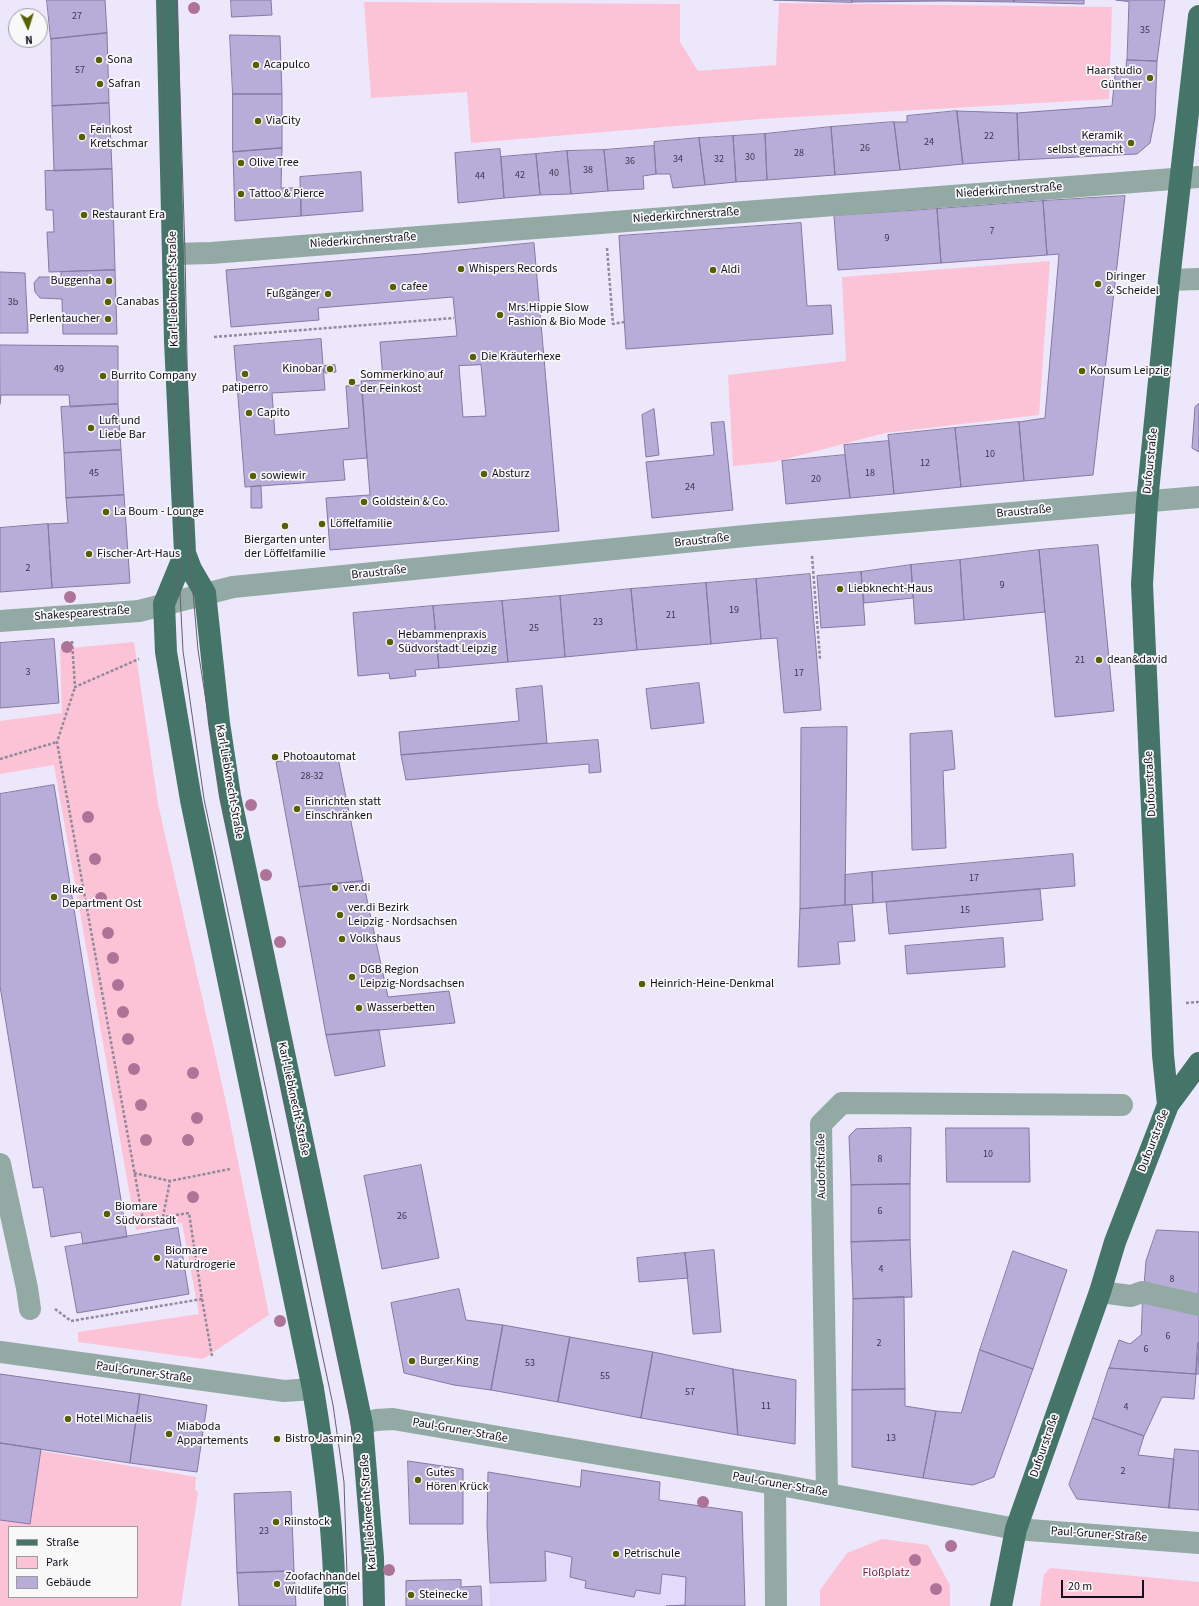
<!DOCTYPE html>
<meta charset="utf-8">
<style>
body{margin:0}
#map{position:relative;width:1199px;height:1606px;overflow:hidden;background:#ece7fa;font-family:"Source Sans 3",sans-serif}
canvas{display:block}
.legend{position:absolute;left:8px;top:1526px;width:130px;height:72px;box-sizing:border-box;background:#f8f8f8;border:1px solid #9c9ba1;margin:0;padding:5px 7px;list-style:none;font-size:12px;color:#130f1e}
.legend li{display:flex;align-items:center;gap:8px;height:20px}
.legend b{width:20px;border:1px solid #9c9ba1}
.north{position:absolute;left:8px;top:8px;width:40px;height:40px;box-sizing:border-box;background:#f8f8f8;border:1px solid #9c9ba1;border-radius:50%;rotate:176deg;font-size:11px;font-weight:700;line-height:16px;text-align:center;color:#130f1e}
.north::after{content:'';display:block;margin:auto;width:14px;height:18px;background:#566000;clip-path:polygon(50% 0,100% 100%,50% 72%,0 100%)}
.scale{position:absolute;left:1061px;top:1580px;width:83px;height:18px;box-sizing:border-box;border:2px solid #130f1e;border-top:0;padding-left:5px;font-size:12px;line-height:14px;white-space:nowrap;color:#130f1e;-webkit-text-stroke:3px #f8f8f8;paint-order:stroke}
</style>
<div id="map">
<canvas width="1199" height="1606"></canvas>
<ul class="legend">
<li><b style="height:5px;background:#457469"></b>Straße</li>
<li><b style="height:11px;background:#fcc3d6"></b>Park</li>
<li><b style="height:11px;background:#b8acd9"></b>Gebäude</li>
</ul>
<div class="north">N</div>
<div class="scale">20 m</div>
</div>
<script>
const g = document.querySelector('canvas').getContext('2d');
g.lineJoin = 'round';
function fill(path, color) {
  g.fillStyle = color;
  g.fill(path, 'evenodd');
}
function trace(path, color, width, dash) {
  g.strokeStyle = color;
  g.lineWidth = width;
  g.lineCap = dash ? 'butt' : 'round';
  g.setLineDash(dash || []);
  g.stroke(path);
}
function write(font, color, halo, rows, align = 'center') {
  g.font = font + ' "Source Sans 3",sans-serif';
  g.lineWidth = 3.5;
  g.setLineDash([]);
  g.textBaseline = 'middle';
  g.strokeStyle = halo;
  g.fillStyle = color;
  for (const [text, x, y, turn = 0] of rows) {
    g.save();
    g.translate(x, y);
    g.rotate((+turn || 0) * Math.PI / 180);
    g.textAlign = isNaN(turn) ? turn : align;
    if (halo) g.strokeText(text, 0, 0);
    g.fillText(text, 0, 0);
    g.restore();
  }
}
fill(new Path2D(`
 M582,1470L660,1482L659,1500L742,1512L745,1606H490L487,1526L488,1472L580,1487Z`), '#e3dbfb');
fill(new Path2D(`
 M364,2L680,4V42L698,71L776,65L779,3L1112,7L1109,99L760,119L471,143L467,92L371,98Z
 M1050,261L1039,415L885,433L774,462L733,466L728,375L846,361L842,277Z
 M134,642L158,804L226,1102L269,1315L203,1359L78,1342V1332L199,1314L182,1223L136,1230L54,765L0,774V721L62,713L60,649Z
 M0,1444L196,1477L195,1490L198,1492L181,1606H0ZM9,1527H137V1597H9Z
 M882,1539L928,1545L950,1585V1606H820V1590L847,1553Z
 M1050,1568L1199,1582V1606H1040L1044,1575Z`), '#fcc3d6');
const building = new Path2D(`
 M47,0H105L107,33L51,39Z
 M231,0H271L272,15L232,17Z
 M774,0H852V2Z
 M852,0H943V1L852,2Z
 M943,0H1014V2L943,1Z
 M1014,0H1084V4L1014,2Z
 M1116,0H1165L1157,61L1127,60L1129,2Z
 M107,33L109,103L52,106L51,39Z
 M230,35L280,36L282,94H233Z
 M1127,60L1157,61L1155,117L1150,143L1137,154L1019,160L1017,113L1112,106L1115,75L1125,74Z
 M233,94H282V148L233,152Z
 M109,103L112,169L54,171L52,106Z
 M957,111L963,164L900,170L894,122H907V116Z
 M957,111L1017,113L1019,160L963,164Z
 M894,122L900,170L835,175L831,127Z
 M831,127L835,175L767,180L765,134Z
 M765,134L767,180L736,182L733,136Z
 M733,136L736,182L705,185L699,138Z
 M699,138L705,185L673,188L670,174H656L654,142Z
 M654,146L656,174L643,176L644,189L608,191L604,150Z
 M282,148L281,188H301V216L235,221L233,152Z
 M500,149L504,198L458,203L455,153Z
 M604,150L608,191L571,194L567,151Z
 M567,151L571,194L540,195L536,154Z
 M536,154L540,195L504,198L501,157Z
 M112,169L115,270L49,272L47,232H54L53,210H46L45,171Z
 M361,172L363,211L301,216L300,177Z
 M1125,196L1093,475L1024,481L1019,422L1045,418L1059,254L1047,255L1043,201Z
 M1043,201L1047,255L941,263L937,209Z
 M937,209L941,263L838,270L834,216Z
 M801,223L807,306L831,305L833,334L626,349L619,236Z
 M534,243L559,531L330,550L326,498L370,495L361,381L383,380L380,342L457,336L453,297L318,308L319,320L231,327L226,270L421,254ZM481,365L486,416L463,417L459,366Z
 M115,270L117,334H63L62,299L40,298L35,292L34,283L39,277H61V272Z
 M0,272L25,273L28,333H0Z
 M321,339L325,390L272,393L275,435L349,428L346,386L362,385L367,458L343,460L345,480L245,487L234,346Z
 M0,345L118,346V404L70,407L69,395H1L0,404Z
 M335,365L336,372L325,373L324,366Z
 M118,404L121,450L64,453L61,407Z
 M1199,404V452L1192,448L1195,407Z
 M654,409L659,455L646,457L642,415Z
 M724,422L733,510L652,518L646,462L714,455L711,423Z
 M1019,422L1024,481L961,487L955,428Z
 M955,428L961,487L894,494L888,435Z
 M889,441L894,494L850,498L844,445Z
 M121,450L124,495L66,498L64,453Z
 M845,455L850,498L786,504L782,461Z
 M261,486L262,508H251V487Z
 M124,495L130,583L52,588L48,524L68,523L66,498Z
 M48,524L52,588L0,592V528Z
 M1098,545L1114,711L1055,717L1039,550Z
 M1039,550L1045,612L964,620L960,560Z
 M960,560L964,620L915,624L911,565Z
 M911,565L913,598L864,603L861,572Z
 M861,572L865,625L821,628L817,576Z
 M810,574L821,710L784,713L777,638L761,639L756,579Z
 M756,579L761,639L711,644L706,583Z
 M706,583L711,644L637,650L631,589Z
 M631,589L637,650L565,657L560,596Z
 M560,596L565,657L508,662L502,601Z
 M502,601L508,662L439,668L433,606Z
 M433,606L439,668L415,670L416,676L390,679L389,673L358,676L353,613Z
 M54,639L59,703L0,708V643Z
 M699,683L704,723L651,729L646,689Z
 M542,686L547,743L401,755L399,732L519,721L516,689Z
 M847,727L845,905L800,909L801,728Z
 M952,731L955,769L943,771L946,848L912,850L910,734Z
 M598,740L601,772L589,773V764L406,780L401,755Z
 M338,758L363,881L299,887L276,762Z
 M54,785L127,1237L83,1244L81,1232L51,1237L43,1187L33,1188L0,986V794Z
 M1073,854L1075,886L873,903L872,872Z
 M872,872L873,903L845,905V875Z
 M363,881L388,997L449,991L455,1023L326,1035L299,887Z
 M1040,889L1043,920L889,934L886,902Z
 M852,905L855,941L838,942L840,964L798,967L800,909Z
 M1003,938L1005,967L907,974L905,946Z
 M379,1030L385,1066L335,1076L326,1035Z
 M911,1128L910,1184L851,1185L849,1136L856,1129Z
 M946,1128H1029L1030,1182H947Z
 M421,1165L439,1258L382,1269L364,1176Z
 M910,1184V1240L851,1242V1185Z
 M178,1228L189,1294L77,1313L65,1247Z
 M1157,1230L1199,1232V1302L1143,1298L1146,1261Z
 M910,1240L912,1297L853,1299L851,1242Z
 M714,1250L721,1332L693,1334L685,1253Z
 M1013,1251L1067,1270L1033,1369L980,1350Z
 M685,1253L688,1278L639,1282L637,1258Z
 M459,1289L466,1320L503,1325L491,1390L454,1385L404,1373L391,1303Z
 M904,1297L905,1389L852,1390L853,1299Z
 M1143,1298L1199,1302V1343L1196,1374L1109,1368L1119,1340L1130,1344L1141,1335Z
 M503,1325L570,1337L558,1402L491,1390Z
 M570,1337L653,1352L641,1418L558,1402Z
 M1198,1343H1199V1374H1196Z
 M980,1350L1033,1369L994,1477L973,1485L923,1478L936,1411L961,1413Z
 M653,1352L733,1369L738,1435L641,1418Z
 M1109,1368L1196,1374L1194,1399L1162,1397L1144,1436L1093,1418Z
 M733,1369L796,1380L795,1444L738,1435Z
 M0,1374L140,1394L130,1463L0,1443Z
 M905,1389V1406L936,1411L923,1478L852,1467V1390Z
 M140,1394L207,1405L197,1472L130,1463Z
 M1093,1418L1144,1436L1138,1455L1174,1459L1169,1508L1077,1499L1069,1485Z
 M0,1443L41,1449L30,1524L0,1520Z
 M1175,1449L1199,1451V1510L1169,1508Z
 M408,1461L463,1469V1524H410Z
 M582,1470L660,1482L659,1500L742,1512L745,1606H666L685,1605L686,1577L662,1574L660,1594L636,1590L634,1597L585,1588L586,1581L570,1577L572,1557L545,1551L546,1581L490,1583L487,1526L488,1472L580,1487Z
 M291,1492L294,1571L237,1573L234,1494Z
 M294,1571L296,1606H239L237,1573Z
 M461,1580V1587L481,1586L482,1606H406V1581Z`);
fill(building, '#b8acd9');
trace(building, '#8479a3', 1);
trace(new Path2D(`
 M607,248L613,324L624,322
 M214,337L454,318
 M812,556L820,659
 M72,641L75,687L139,659
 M0,759L57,742
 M1186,1003L1198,1002L1199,1003
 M134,1173L170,1181L230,1169
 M163,1217L170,1181
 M202,1299L212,1356
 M55,1309L71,1321L202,1299L189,1213L143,1220L57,742L75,687`), '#8f8b9c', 2.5, [3, 2]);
trace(new Path2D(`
 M174,254L211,253L1199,177
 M1169,280L1199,279
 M0,621L139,611L233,587L755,535L1199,497
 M0,1164L27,1288L30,1309
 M1100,1292L1131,1296L1142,1292L1199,1305
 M0,1352L284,1391L313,1389
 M362,1424L376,1420L393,1419L775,1484L1016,1529L1199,1543
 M775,1484L776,1606
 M827,1494L821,1124L842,1103L1122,1105`), '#92aaa3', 22);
trace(new Path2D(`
 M167,0L175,341L185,553L191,569L205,593L219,723L230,796L362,1424L373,1558L374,1606
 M185,553L164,604L166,652L191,800L313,1389C325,1461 334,1533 335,1606
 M1168,1105L1199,1063
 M1001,1606L1016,1529L1100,1292L1115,1242L1168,1105L1163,1055L1142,584L1147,502L1169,280L1199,16`), '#457469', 22);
trace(new Path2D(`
 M161,0L178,554L183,651L204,799L333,1405L344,1482L348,1606
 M177,0L185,253L191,569L198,650L221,797L348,1406L360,1481L365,1606`), '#656071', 1);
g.fillStyle = '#ad7497';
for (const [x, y] of [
 [194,8],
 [70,597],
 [67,647],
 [251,805],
 [88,817],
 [95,859],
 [266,875],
 [101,898],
 [108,933],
 [280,942],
 [113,958],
 [118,985],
 [123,1012],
 [128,1039],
 [134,1069],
 [193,1073],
 [141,1105],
 [197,1118],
 [146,1140],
 [188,1140],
 [193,1197],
 [280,1321],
 [703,1502],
 [951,1546],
 [915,1560],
 [389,1570],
 [936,1589]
]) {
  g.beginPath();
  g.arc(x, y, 6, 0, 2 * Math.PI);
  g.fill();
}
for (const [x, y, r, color] of [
 [99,60,4,"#566000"],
 [256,65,4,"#566000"],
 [1150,78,4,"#566000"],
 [100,84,4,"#566000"],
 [258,121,4,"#566000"],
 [82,137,4,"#566000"],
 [1131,143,4,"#566000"],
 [241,163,4,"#566000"],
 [241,194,4,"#566000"],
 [84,215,4,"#566000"],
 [461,269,4,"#566000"],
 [713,270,4,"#566000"],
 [109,281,4,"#566000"],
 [1098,284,4,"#566000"],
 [393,287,4,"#566000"],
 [328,294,4,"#566000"],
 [108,302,4,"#566000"],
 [500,315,4,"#566000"],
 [108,319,4,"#566000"],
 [473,357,4,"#566000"],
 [330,369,4,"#566000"],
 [1082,371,4,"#566000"],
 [245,374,4,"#566000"],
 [103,376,4,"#566000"],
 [352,382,4,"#566000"],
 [249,413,4,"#566000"],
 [91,428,4,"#566000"],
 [484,474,4,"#566000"],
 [253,476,4,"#566000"],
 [364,502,4,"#566000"],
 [106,512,4,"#566000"],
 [322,524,4,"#566000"],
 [285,526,4,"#566000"],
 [89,554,4,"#566000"],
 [840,589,4,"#566000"],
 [390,642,4,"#566000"],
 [1099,660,4,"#566000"],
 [275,757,4,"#566000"],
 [297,809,4,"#566000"],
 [335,888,4,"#566000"],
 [54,897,4,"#566000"],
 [340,915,4,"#566000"],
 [342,939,4,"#566000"],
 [352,977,4,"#566000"],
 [642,984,4,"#566000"],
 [359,1008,4,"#566000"],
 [107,1214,4,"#566000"],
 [157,1258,4,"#566000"],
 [412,1361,4,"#566000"],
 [68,1419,4,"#566000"],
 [169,1434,4,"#566000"],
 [277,1439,4,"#566000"],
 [418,1480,4,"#566000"],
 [276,1522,4,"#566000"],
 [616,1554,4,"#566000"],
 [277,1584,4,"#566000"],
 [411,1595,4,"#566000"]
]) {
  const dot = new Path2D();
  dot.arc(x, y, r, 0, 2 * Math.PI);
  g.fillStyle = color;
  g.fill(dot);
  trace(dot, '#f8f8f8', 1.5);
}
write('10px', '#3c364d', null, [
 ["27",77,17],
 ["35",1145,31],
 ["57",80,71],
 ["22",989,137],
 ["24",929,143],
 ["26",865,149],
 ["28",799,154],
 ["30",750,158],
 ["34",678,160],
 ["32",719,160],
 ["36",630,162],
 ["38",588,171],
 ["40",554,174],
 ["42",520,176],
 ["44",480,177],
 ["7",992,232],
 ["9",887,239],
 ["3b",13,303],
 ["49",59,370],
 ["10",990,455],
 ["12",925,464],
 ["45",94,474],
 ["18",870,474],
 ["20",816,480],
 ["24",690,488],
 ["2",28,569],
 ["9",1002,586],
 ["19",734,611],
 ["21",671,616],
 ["23",598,623],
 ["25",534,629],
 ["21",1080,661],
 ["3",28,673],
 ["17",799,674],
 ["28-32",312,777],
 ["17",974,879],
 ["15",965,911],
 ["10",988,1155],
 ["8",880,1160],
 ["6",880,1212],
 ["26",402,1217],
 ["4",881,1270],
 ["8",1172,1280],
 ["6",1168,1337],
 ["2",879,1344],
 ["6",1146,1350],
 ["53",530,1364],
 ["55",605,1377],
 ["57",690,1393],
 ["11",766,1407],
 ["4",1126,1408],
 ["13",891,1439],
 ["2",1123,1472],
 ["23",264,1532]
]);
write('12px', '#130f1e', '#f8f8f8', [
 ["Sona",107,60],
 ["Acapulco",264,65],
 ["Haarstudio",1142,71,"right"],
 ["Günther",1142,85,"right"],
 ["Safran",108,84],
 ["ViaCity",266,121],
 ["Feinkost",90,130],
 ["Kretschmar",90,144],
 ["Keramik",1123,136,"right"],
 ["selbst gemacht",1123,150,"right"],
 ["Olive Tree",249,163],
 ["Tattoo & Pierce",249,194],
 ["Restaurant Era",92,215],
 ["Whispers Records",469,269],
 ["Aldi",721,270],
 ["Diringer",1106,277],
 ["& Scheidel",1106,291],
 ["Buggenha",101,281,"right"],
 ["cafee",401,287],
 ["Fußgänger",320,294,"right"],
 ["Canabas",116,302],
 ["Mrs.Hippie Slow",508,308],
 ["Fashion & Bio Mode",508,322],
 ["Perlentaucher",100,319,"right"],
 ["Die Kräuterhexe",481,357],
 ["Kinobar",322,369,"right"],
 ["Konsum Leipzig",1090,371],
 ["Sommerkino auf",360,375],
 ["der Feinkost",360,389],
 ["Burrito Company",111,376],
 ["patiperro",245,388,"center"],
 ["Capito",257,413],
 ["Luft und",99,421],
 ["Liebe Bar",99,435],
 ["Absturz",492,474],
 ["sowiewir",261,476],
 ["Goldstein & Co.",372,502],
 ["La Boum - Lounge",114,512],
 ["Löffelfamilie",330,524],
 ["Biergarten unter",285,540,"center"],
 ["der Löffelfamilie",285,554,"center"],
 ["Fischer-Art-Haus",97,554],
 ["Liebknecht-Haus",848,589],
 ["Hebammenpraxis",398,635],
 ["Südvorstadt Leipzig",398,649],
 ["dean&david",1107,660],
 ["Photoautomat",283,757],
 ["Einrichten statt",305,802],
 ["Einschränken",305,816],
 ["ver.di",343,888],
 ["Bike",62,890],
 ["Department Ost",62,904],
 ["ver.di Bezirk",348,908],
 ["Leipzig - Nordsachsen",348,922],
 ["Volkshaus",350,939],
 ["DGB Region",360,970],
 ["Leipzig-Nordsachsen",360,984],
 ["Heinrich-Heine-Denkmal",650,984],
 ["Wasserbetten",367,1008],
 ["Biomare",115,1207],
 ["Südvorstadt",115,1221],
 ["Biomare",165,1251],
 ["Naturdrogerie",165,1265],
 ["Burger King",420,1361],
 ["Hotel Michaelis",76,1419],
 ["Miaboda",177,1427],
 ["Appartements",177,1441],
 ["Bistro Jasmin 2",285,1439],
 ["Gutes",426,1473],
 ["Hören Krück",426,1487],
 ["Riinstock",284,1522],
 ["Petrischule",624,1554],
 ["Zoofachhandel",285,1577],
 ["Wildlife oHG",285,1591],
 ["Steinecke",419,1595]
], 'left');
write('12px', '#130f1e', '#f8f8f8', [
 ["Niederkirchnerstraße",1009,191,-4],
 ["Niederkirchnerstraße",686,216,-4],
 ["Niederkirchnerstraße",363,241,-4],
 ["Karl-Liebknecht-Straße",174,289,-91],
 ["Dufourstraße",1151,461,-84],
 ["Braustraße",1024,512,-5],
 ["Braustraße",702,541,-6],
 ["Braustraße",379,573,-6],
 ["Shakespearestraße",82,614,-4],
 ["Karl-Liebknecht-Straße",229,782,80],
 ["Dufourstraße",1151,784,-93],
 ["Karl-Liebknecht-Straße",293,1099,78],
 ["Dufourstraße",1154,1141,-69],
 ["Audorfstraße",822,1166,-91],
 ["Paul-Gruner-Straße",144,1373,8],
 ["Paul-Gruner-Straße",460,1431,10],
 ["Dufourstraße",1045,1446,-71],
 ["Paul-Gruner-Straße",780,1485,10],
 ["Karl-Liebknecht-Straße",369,1512,-94],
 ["Paul-Gruner-Straße",1099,1535,4]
]);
write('12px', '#7a1646', '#f8f8f8', [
 ["Floßplatz",886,1573]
]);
</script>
